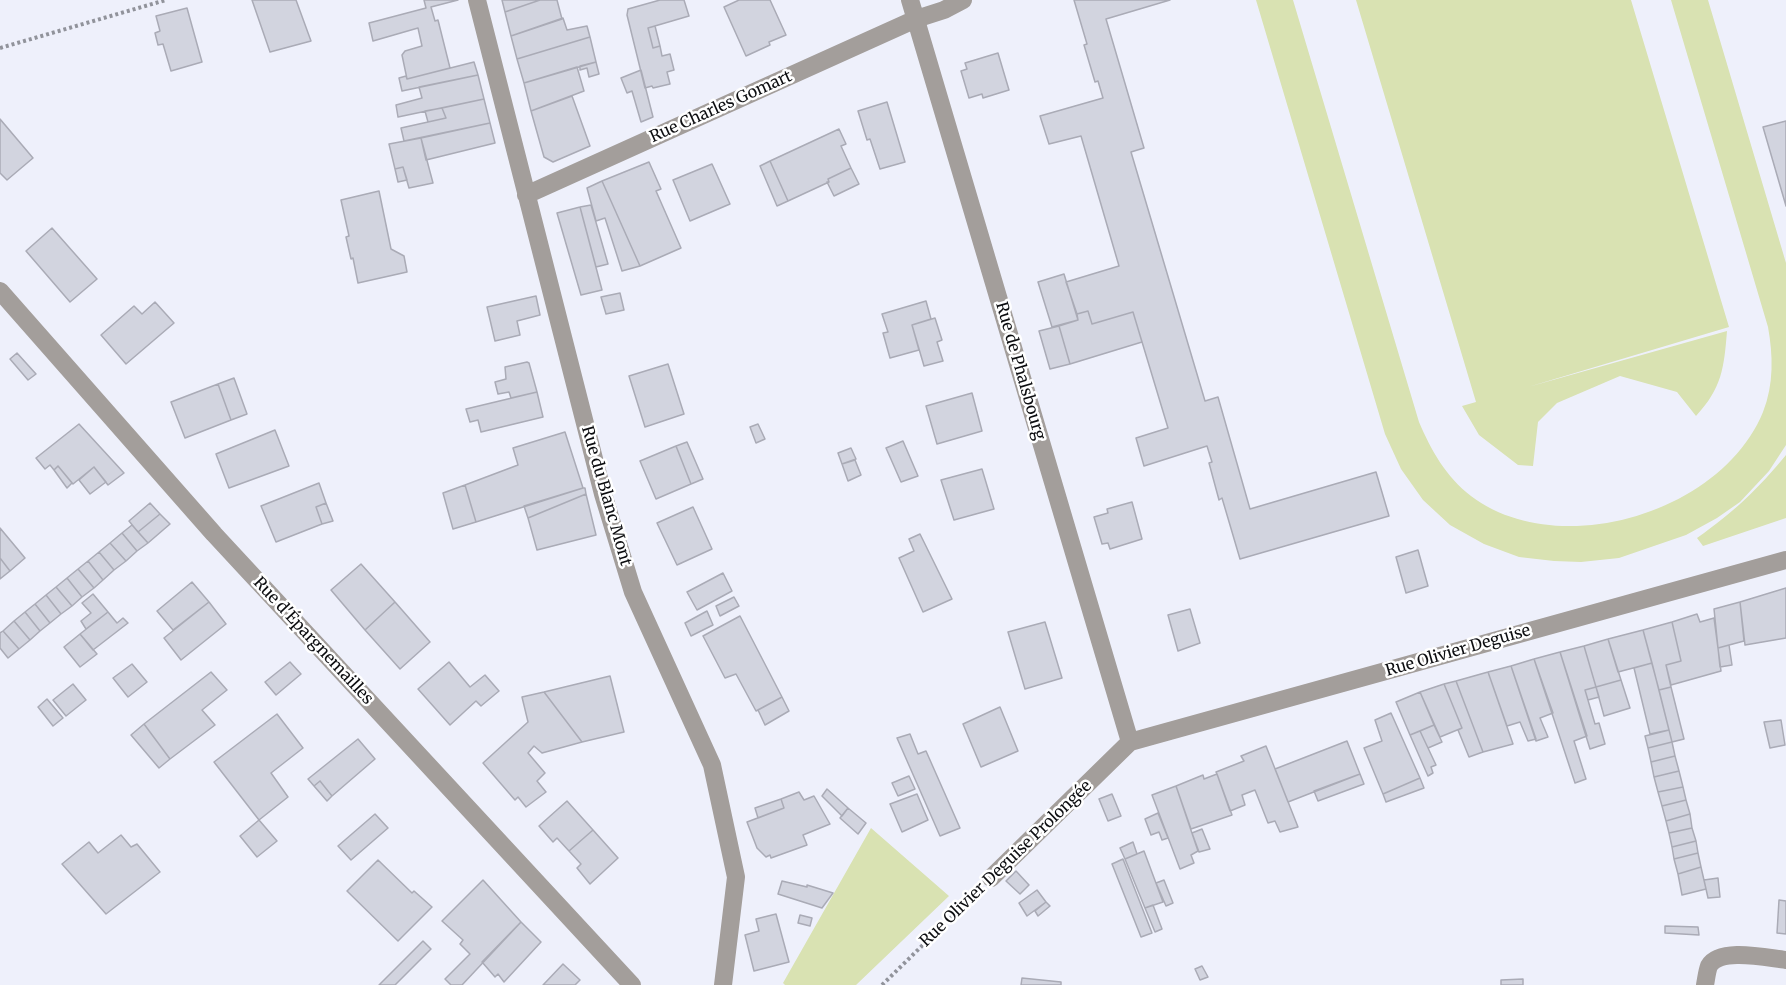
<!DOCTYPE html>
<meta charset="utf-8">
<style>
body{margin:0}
canvas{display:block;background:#eef0fb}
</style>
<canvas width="1786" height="985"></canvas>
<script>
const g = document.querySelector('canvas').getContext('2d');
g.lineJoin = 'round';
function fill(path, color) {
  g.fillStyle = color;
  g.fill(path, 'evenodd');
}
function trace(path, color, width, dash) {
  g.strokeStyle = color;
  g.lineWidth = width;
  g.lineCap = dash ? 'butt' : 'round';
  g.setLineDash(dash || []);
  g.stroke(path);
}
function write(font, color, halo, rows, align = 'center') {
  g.font = font + ' Merriweather,serif';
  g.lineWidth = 5;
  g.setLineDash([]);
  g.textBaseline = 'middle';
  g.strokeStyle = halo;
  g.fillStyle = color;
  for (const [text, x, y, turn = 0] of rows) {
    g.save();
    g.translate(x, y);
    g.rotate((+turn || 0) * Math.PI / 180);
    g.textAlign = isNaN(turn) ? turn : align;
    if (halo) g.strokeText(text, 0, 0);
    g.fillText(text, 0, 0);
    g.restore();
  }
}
fill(new Path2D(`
 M1256,0H1293L1419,422C1431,450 1446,477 1471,496C1558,562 1722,513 1763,412C1774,384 1773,355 1768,327L1671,0H1708L1786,263V445L1769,471L1740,502L1717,518L1686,535L1619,558L1581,562L1554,561L1519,557L1484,544L1450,525L1423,500L1401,469L1385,434Z
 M1356,0H1631L1729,327L1528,387L1727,331C1724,368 1722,388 1696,416L1677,392L1620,376L1557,403L1538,422L1533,466L1518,465L1479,435L1462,406L1476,402Z
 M1786,455V518L1703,546L1697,538C1734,512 1758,489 1786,455Z
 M871,828L949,896L856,985H785L783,983Z`), '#d9e2b2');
const building = new Path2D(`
 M252,0H296L311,41L270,52Z
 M424,0H458L431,7L435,21L438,20L450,68L407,79L402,55L405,51L422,46L418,28L373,41L369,23L426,8Z
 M502,0H540L505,12Z
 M540,0H557L562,19L511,36L505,12Z
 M660,0H684L689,16L648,28L653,48L660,46L662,56L670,54L674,70L667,72L670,84L653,88L652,86L645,88L627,15L628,9Z
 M739,0H770L786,35L769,42L770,45L746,56L724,7Z
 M1074,0H1170L1106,19L1144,148L1131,152L1205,401L1218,397L1250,509L1376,472L1389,516L1240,559L1222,498L1219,500L1209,463L1212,462L1207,446L1144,466L1136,438L1168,428L1133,312L1092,324L1088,311L1077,314L1066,282L1119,266L1081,136L1049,144L1040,116L1103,98L1098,81L1095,82L1084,45L1087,44Z
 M187,8L202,62L171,71L163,44L158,45L155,33L160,31L156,16Z
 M563,18L567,30L587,26L590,37L517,59L511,36Z
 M655,26L660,46L653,48L648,28Z
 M590,37L596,62L524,83L517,59Z
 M998,53L1009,90L983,98L982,94L969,98L961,71L967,69L965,63Z
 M474,62L478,75L402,91L399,78L406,76L407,79Z
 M596,62L599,74L589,77L587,68L580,70V66Z
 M577,67L584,91L531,111L524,83Z
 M641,70L653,117L641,122L632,91L627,93L621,78Z
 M478,75L484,99L398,117L396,105L422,98L419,87Z
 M572,96L590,146L553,162L544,157L531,111Z
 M484,99L490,123L404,141L401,128L446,118L442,108Z
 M887,102L905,162L880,169L870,139L867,140L858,111Z
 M442,108L446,118L428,122L425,111Z
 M0,119L33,158L7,180L0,173Z
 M1786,121V206L1763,127Z
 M490,123L495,143L426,160L421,138Z
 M839,129L846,144L841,146L851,168L828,179L829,182L788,201L770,161Z
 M421,138L433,183L409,188L403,167L395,169L389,144Z
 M770,161L788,201L777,206L760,166Z
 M649,162L661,189L656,191L681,248L640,266L602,181Z
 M712,164L730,204L690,221L673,180Z
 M403,167L407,180L398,182L395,169Z
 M851,168L859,184L834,196L827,182H829L828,179Z
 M602,181L640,266L622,271L605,218L596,221L587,188Z
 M379,191L391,249L404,256L407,272L358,283L353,258L351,259L346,237L349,236L341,200Z
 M591,205L608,264L596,267L580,207Z
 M580,207L602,290L581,295L557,213Z
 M52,228L97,279L70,302L26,251Z
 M1064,274L1078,320L1052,327L1038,282Z
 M620,293L624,310L606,314L601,297Z
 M536,296L540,315L517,321L520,335L495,341L487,307Z
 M926,301L931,319L912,325L919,350L890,358L883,333L888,332L882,314Z
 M155,302L174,323L126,364L101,335L134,306L142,314Z
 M1088,311L1092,324L1133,312L1142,342L1070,364L1059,326L1078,320L1077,314Z
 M935,318L942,340L937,342L943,361L924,366L912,325Z
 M1059,326L1070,364L1050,369L1039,331Z
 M17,353L36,374L28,380L10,359Z
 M527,362L529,363L537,392L511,398L509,392L498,394L495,382L506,379L505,367Z
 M668,364L684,414L645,427L629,376Z
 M234,378L247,414L231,420L218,384Z
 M218,384L231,420L185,438L171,402Z
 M537,392L543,417L481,432L478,420L470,422L466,409Z
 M972,393L982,431L937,444L926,406Z
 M79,424L124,473L108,485L94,467L73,484L58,466L54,470L50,465L45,469L36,458Z
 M758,424L765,439L756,443L750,427Z
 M275,430L289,466L229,488L216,454Z
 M565,432L583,488L476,522L465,485L518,465L513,448Z
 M903,441L918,476L901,482L886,448Z
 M687,442L703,479L691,484L676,446Z
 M676,446L691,484L656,499L640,461Z
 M851,448L856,459L842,464L838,453Z
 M855,460L861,475L848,481L842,464Z
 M58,466L72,483L67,488L54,470Z
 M94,467L106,482L90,494L79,480Z
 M982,469L994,509L954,520L941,480Z
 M319,483L326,503L316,507L322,524L276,542L261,506Z
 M465,485L476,522L453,529L443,493Z
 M583,488H585L586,494L528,518L524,506Z
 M586,494L596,535L537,550L528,518Z
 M1132,502L1142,539L1110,549L1108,543L1102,544L1094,517L1108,513L1107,509Z
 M150,503L160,514L138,532L129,521Z
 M326,503L333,521L322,524L316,507Z
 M693,507L712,549L677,565L657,523Z
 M160,514L170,524L148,543L138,532Z
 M132,525L148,543L137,551L122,533Z
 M0,528L25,558L10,571L0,558Z
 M122,533L137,551L126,561L110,543Z
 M920,534L952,599L923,612L899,558L914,551L909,539Z
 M110,543L126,561L114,570L99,552Z
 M1418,550L1428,586L1406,593L1396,557Z
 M99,552L114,570L103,580L88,561Z
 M0,558L10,571L0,579Z
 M88,561L103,580L94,588L78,569Z
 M361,564L395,602L365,630L331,590Z
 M78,569L94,588L82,597L67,578Z
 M723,573L732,591L697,610L687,592Z
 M67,578L82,597L72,606L56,587Z
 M192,582L209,602L173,630L157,611Z
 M56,587L72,606L61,614L46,595Z
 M1786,588V638L1745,645L1740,602Z
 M93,594L108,612L86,629L81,621L91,613L82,603Z
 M46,595L61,614L50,623L35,604Z
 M734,597L739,606L720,616L716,606Z
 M209,602L226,624L181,660L164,638Z
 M395,602L430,642L400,669L365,630Z
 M1740,602L1744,641L1718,648L1714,609Z
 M35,604L50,623L40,631L25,612Z
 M1190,609L1200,643L1178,651L1168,615Z
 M707,611L713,625L691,636L685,623Z
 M25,612L40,631L30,640L14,621Z
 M108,612L117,623L123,618L128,623L93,650L80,634Z
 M1697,614L1700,622L1714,618L1721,671L1671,685L1666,665L1681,661L1672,622Z
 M740,616L782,697L756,711L736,674L725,678L703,636Z
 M14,621L30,640L19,649L3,631Z
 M1045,622L1062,678L1025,689L1008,632Z
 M1672,622L1681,661L1666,665L1671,687L1659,690L1643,630Z
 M1643,630L1652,663L1618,672L1608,639Z
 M3,631L19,649L8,658L0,648V633Z
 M80,634L97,654L80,667L64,647Z
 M1608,639L1621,680L1596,687L1584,646Z
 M1729,645L1732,665L1720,667L1718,648Z
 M1584,646L1596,687L1585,690L1595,724L1599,723L1605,744L1590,749L1560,652Z
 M1560,652L1587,736L1574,741L1586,779L1575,783L1534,659Z
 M1534,659L1553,713L1540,718L1548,737L1536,741L1511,666Z
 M290,662L301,674L276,695L265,682Z
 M449,662L470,687L485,675L499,691L481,706L476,701L450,725L418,689Z
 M1652,663L1669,730L1650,734L1634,668Z
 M132,664L147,682L128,697L113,678Z
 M1511,666L1536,739L1528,741L1520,722L1507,726L1488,672Z
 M211,672L227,690L202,710L215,725L170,759L144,724Z
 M1488,672L1513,744L1483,752L1456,681Z
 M610,676L624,732L582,742L544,692Z
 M1621,680L1630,708L1604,716L1596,687Z
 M1456,681L1483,752L1469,757L1458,730L1462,728L1444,684Z
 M73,684L86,700L66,716L53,700Z
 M1444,684L1462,728L1440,737L1420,692Z
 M1596,687L1599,697L1588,700L1585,690Z
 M1671,687L1684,739L1672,742L1659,690Z
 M544,692L582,742L542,753L534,746L528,753L545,773L537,781L546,792L526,807L518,797L515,800L483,763L528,722L522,697Z
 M1420,692L1434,725L1410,735L1396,702Z
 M782,697L789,711L765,725L758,710Z
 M47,699L63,718L53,726L38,707Z
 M1000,707L1018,751L981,767L963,724Z
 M1391,713L1420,778L1383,794L1364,748L1382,741L1375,720Z
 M277,714L303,748L271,773L288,797L259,820L214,762Z
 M1781,720L1785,745L1770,748L1764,722Z
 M144,724L170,759L159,768L131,735Z
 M1434,725L1442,742L1428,748L1420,731Z
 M1669,730L1672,742L1648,748L1645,736Z
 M1420,731L1436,765L1431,767L1433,773L1428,776L1410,735Z
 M910,734L918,754L926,751L960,828L940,836L897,738Z
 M358,739L375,759L332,796L320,781L314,786L308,779Z
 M1347,741L1360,774L1288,802L1275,769Z
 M1672,742L1675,756L1651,762L1648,748Z
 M1266,746L1298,827L1280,832L1275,821L1268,823L1255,790L1242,795L1245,805L1230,811L1217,774L1216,772L1244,761L1241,756Z
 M1675,756L1679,771L1654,777L1651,762Z
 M1679,771L1683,787L1658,792L1654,777Z
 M1217,774L1232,815L1191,829L1176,786L1203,775L1204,779Z
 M1360,774L1364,784L1318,801L1314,791Z
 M909,776L915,789L898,796L892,783Z
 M1420,778L1424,788L1386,802L1383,794Z
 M320,781L332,796L327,801L314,786Z
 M1176,786L1198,851L1191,855L1194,863L1180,869L1152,795Z
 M1683,787L1686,800L1662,806L1658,792Z
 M827,789L848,808L842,816L822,796Z
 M799,792L804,800L814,796L830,824L803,835L807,845L771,858L770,855L766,857L757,848L747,822L784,808L781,799Z
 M917,794L928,820L902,832L890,804Z
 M1112,794L1121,816L1108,821L1099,799Z
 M781,799L784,808L758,818L755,808Z
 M1686,800L1690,814L1666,821L1662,806Z
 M567,801L593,830L569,851L557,838L553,842L539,826Z
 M848,808L866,823L858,834L840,818Z
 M1158,813L1168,838L1162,840L1159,832L1151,835L1145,819Z
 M375,814L388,828L351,860L338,846Z
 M1690,814L1692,828L1669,833L1666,821Z
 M259,820L277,841L257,857L240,836Z
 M1692,828L1696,841L1672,847L1669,833Z
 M1202,829L1210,849L1199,852L1192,833Z
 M593,830L618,858L590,884L577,868L581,864L569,851Z
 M121,835L131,847L137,844L160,872L106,914L62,864L89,842L98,853Z
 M1696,841L1698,853L1674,859L1672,847Z
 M1133,842L1137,854L1125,859L1120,848Z
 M1144,851L1163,902L1145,908L1125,859Z
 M1698,853L1701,867L1678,874L1674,859Z
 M1123,859L1152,933L1141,937L1112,864Z
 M378,860L412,893L414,891L432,907L398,941L347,891Z
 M1701,867L1706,889L1682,895L1678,874Z
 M1016,871L1029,885L1020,894L1006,881Z
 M1718,878L1720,897L1708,898L1704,880Z
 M483,880L521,922L462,985H451L445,979L470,954L460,944L463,940L442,921Z
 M1164,880L1173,903L1166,906L1156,883Z
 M782,881L807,887V885L833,893L822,908L778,894Z
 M1037,890L1046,902L1027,916L1019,903Z
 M1779,900L1786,901V934L1777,933Z
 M1046,902L1050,906L1038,916L1035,911Z
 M1153,905L1162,929L1155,932L1145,908Z
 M776,914L789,962L754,971L745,935L759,931L756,919Z
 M800,915L812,918L810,926L798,923Z
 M521,922L541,942L504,982L498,974L495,977L482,962Z
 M1665,926L1698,927L1699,935L1665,933Z
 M423,941L431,949L395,985H379Z
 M563,964L580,980L575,985H543Z
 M1202,966L1208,977L1200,980L1195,969Z
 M1022,978L1061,982V985H1021Z
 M1523,979V985H1501V980Z`);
fill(building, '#d2d4df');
trace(building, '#aaabb6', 1.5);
trace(new Path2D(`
 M0,48L166,0
 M882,985L973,896`), '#91939b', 4, [3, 3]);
trace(new Path2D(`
 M477,0L603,494L633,592L712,765L736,877L723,985
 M910,0L1130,742
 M526,195L916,19L944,10L963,0
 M0,291L214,534L632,985
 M991,878L1130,742L1786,560
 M1705,985C1706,980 1707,971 1709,966C1720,947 1767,958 1786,960`), '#a39e9b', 18);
write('16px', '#0c0d10', '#fff', [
 ["Rue Charles Gomart",721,107,-24],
 ["Rue de Phalsbourg",1020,371,74],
 ["Rue du Blanc Mont",606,496,74],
 ["Rue d'Épargnemailles",313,641,47],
 ["Rue Olivier Deguise",1458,651,-16],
 ["Rue Olivier Deguise Prolongée",1006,864,-44]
]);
</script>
